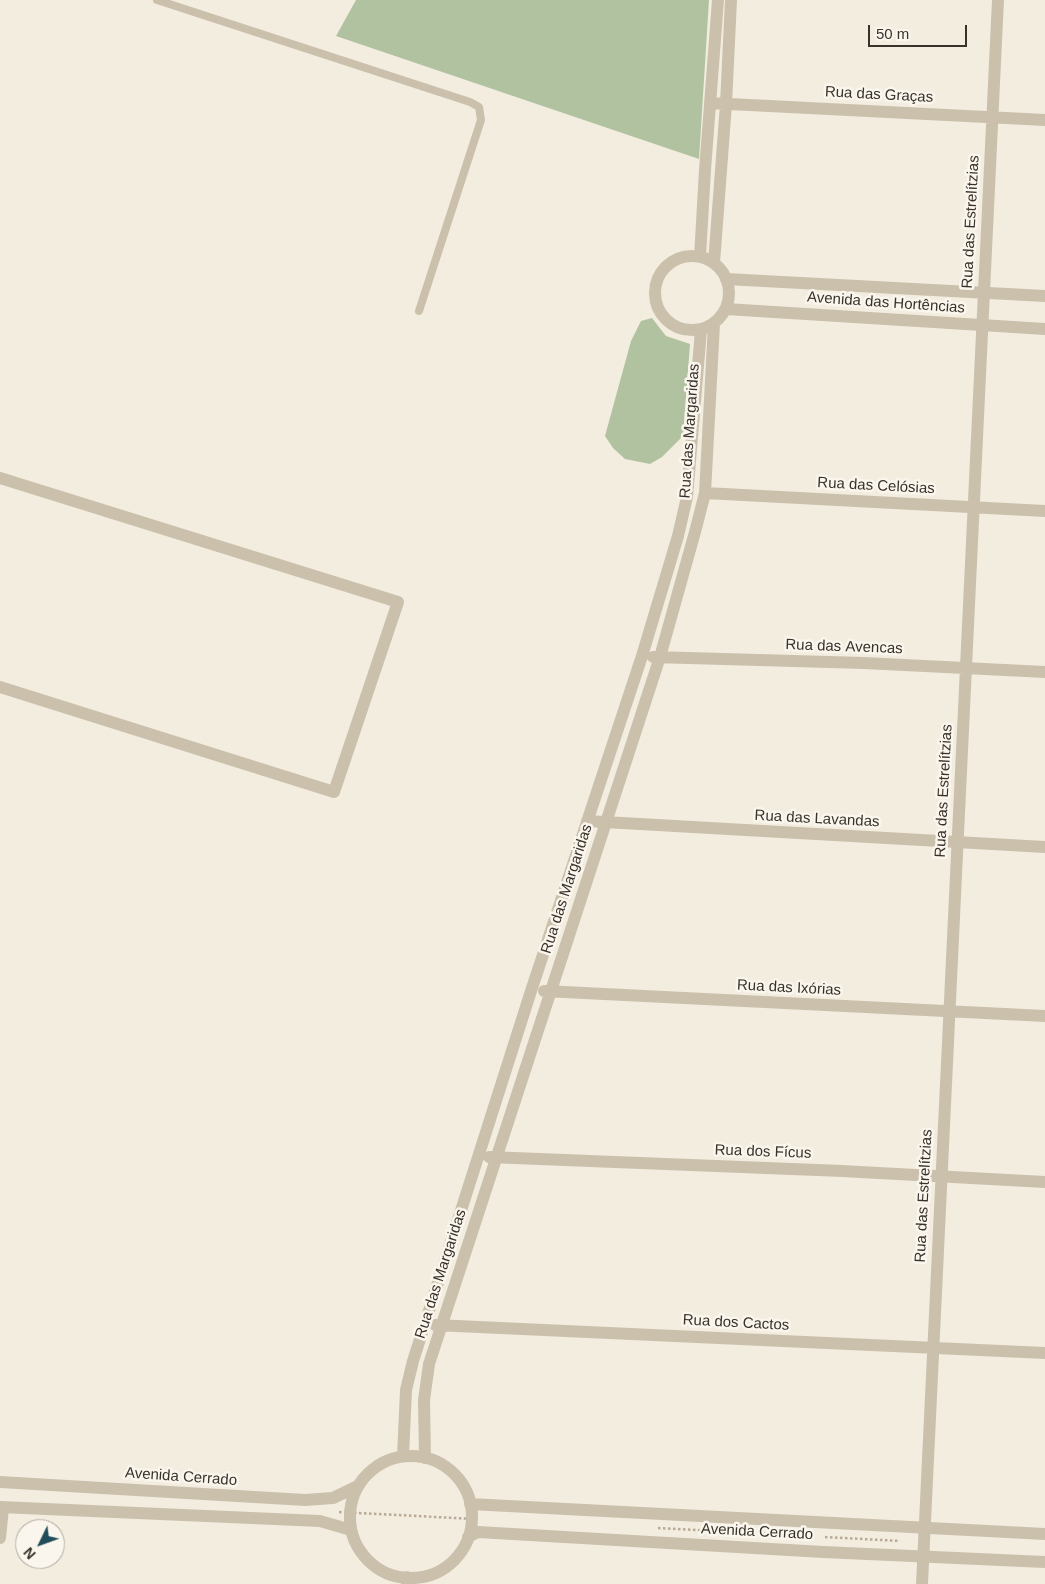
<!DOCTYPE html>
<meta charset="utf-8">
<style>
body{margin:0}
#map{position:relative;width:1045px;height:1584px;overflow:hidden;background:#f3ede0;font-family:Arial,sans-serif}
canvas{display:block}
.north{position:absolute;left:15px;top:1519px;width:50px;height:50px;box-sizing:border-box;background:#faf6ed;border:1px solid #ada89f;border-radius:50%;rotate:228deg;font-size:14px;font-weight:700;line-height:20px;text-align:center;color:#39322b}
.north::after{content:'';display:block;margin:auto;width:18px;height:22px;background:#214d5b;clip-path:polygon(50% 0,100% 100%,50% 72%,0 100%)}
.scale{position:absolute;left:868px;top:25px;width:99px;height:22px;box-sizing:border-box;border:2px solid #39322b;border-top:0;padding-left:6px;font-size:15px;line-height:18px;white-space:nowrap;color:#39322b;-webkit-text-stroke:4px #faf6ed;paint-order:stroke}
</style>
<div id="map">
<canvas width="1045" height="1584"></canvas>
<div class="north">N</div>
<div class="scale">50 m</div>
</div>
<script>
const g = document.querySelector('canvas').getContext('2d');
g.lineJoin = 'round';
function fill(path, color) {
  g.fillStyle = color;
  g.fill(path, 'evenodd');
}
function trace(path, color, width, dash) {
  g.strokeStyle = color;
  g.lineWidth = width;
  g.lineCap = dash ? 'butt' : 'round';
  g.setLineDash(dash || []);
  g.stroke(path);
}
function write(font, color, halo, rows, align = 'center') {
  g.font = font + ' Arial,sans-serif';
  g.lineWidth = 5;
  g.setLineDash([]);
  g.textBaseline = 'middle';
  g.strokeStyle = halo;
  g.fillStyle = color;
  for (const [text, x, y, turn = 0] of rows) {
    g.save();
    g.translate(x, y);
    g.rotate((+turn || 0) * Math.PI / 180);
    g.textAlign = isNaN(turn) ? turn : align;
    if (halo) g.strokeText(text, 0, 0);
    g.fillText(text, 0, 0);
    g.restore();
  }
}
fill(new Path2D(`
 M356,0H709L699,159L336,36Z
 M652,318L666,336L690,344L683,436L662,457L650,464L625,459L613,448L605,436L631,341L641,321Z`), '#b1c2a0');
trace(new Path2D(`
 M339,1512L475,1519
 M658,1528L810,1536
 M825,1537L900,1541`), '#b7aa96', 2.5, [2.5, 2.5]);
trace(new Path2D(`
 M157,0L470,102L479,107L481,120L419,311`), '#cbc0ac', 8);
trace(new Path2D(`
 M710,103L1045,120
 M655 293a37 37 0 1 1 74 0a37 37 0 1 1-74 0Z
 M700,257L705,170L718,0
 M714,263L726,104L731,0
 M0,478L398,602L334,792L0,687
 M705,493L1045,511
 M653,657L864,663L1045,672
 M587,821L1045,847
 M544,991L1045,1016
 M489,1157L842,1171L1045,1182
 M435,1325L1045,1353
 M403,1456L406,1390L413,1361L531,991L642,656L678,536L687,497L701,330
 M425,1458L424,1400L429,1364L660,657L695,532L705,493L714,324
 M0,1538L3,1508
 M407,1584V1577
 M922,1584L998,0`), '#cbc0ac', 12);
trace(new Path2D(`
 M726,279L1045,296
 M726,309L1045,329
 M350 1517a61 61 0 1 1 122 0a61 61 0 1 1-122 0Z
 M0,1482L305,1500L333,1498L358,1486
 M470,1504L1045,1534
 M0,1507L320,1521L351,1530
 M468,1537L478,1532L823,1552L1045,1562`), '#cbc0ac', 12);
write('15px', '#39322b', '#faf6ed', [
 ["Rua das Graças",879,95,3],
 ["Rua das Estrelítzias",971,222,-87],
 ["Avenida das Hortências",886,303,4],
 ["Rua das Margaridas",690,431,-86],
 ["Rua das Celósias",876,486,3],
 ["Rua das Avencas",844,647,2],
 ["Rua das Estrelítzias",944,791,-87],
 ["Rua das Lavandas",817,819,3],
 ["Rua das Margaridas",567,889,-72],
 ["Rua das Ixórias",789,988,3],
 ["Rua dos Fícus",763,1152,2],
 ["Rua das Estrelítzias",924,1196,-87],
 ["Rua das Margaridas",441,1274,-72],
 ["Rua dos Cactos",736,1323,3],
 ["Avenida Cerrado",181,1477,4],
 ["Avenida Cerrado",757,1532,3]
]);
</script>
